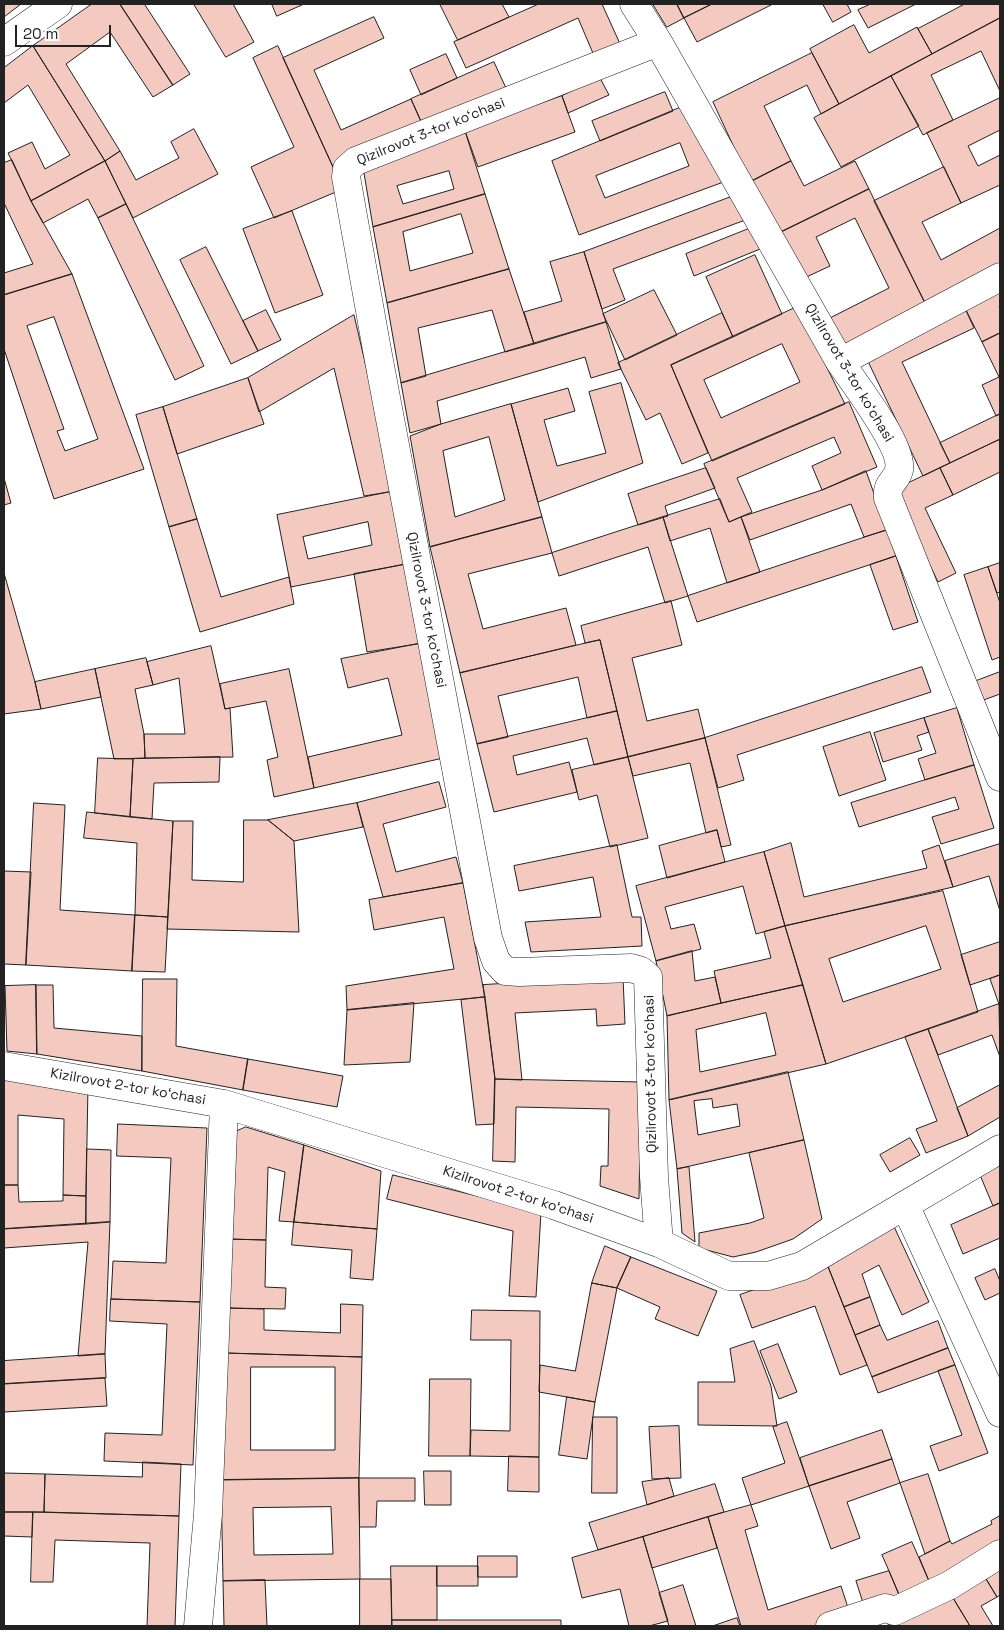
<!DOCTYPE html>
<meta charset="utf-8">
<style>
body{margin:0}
#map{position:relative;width:1004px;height:1630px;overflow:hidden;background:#fff;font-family:"Space Grotesk",sans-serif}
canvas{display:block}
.frame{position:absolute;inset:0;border:5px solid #222;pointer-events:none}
.scale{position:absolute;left:15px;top:25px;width:96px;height:22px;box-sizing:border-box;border:2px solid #222;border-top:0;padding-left:6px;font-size:15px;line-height:18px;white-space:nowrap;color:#222;-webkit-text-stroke:4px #fff;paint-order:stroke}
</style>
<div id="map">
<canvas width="1004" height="1630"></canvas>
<div class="frame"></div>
<div class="scale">20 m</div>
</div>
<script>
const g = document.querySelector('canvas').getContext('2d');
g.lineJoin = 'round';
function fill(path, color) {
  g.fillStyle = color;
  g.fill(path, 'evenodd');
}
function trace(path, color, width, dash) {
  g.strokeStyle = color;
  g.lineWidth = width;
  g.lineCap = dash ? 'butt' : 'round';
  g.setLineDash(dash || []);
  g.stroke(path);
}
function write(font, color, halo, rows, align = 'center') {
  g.font = font + ' "Space Grotesk",sans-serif';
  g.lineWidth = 4;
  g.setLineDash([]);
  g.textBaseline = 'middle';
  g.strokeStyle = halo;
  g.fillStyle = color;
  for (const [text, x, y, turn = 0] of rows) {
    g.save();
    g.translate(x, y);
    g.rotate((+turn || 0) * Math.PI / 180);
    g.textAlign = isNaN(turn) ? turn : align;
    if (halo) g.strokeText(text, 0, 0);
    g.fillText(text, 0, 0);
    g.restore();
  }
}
const building = new Path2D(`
 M4,4H21L4,17Z
 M92,4H120L173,85L153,97L110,32L66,64L120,151L105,161L33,46Z
 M120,4H147L145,5L190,74L173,85Z
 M194,4H233L254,42L226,57Z
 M272,4H304L277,16Z
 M440,4H502L509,17L458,40Z
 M539,4H602L621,46L595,58L578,18L466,68L454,42Z
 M653,4H677L684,18L667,27Z
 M677,4H712L684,18Z
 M712,4H773L697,42L684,18Z
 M823,4H847L851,12L833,22Z
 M871,4H916L868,28L858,10Z
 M965,4H1000V18L932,54L918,29Z
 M374,17L384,38L314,70L341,130L411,99L423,126L333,167L283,58Z
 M1000,18V91L981,51L931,75L953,120L923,135L891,76Z
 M854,25L869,53L917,27L932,54L839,104L810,49Z
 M33,46L105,161L31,201L8,153L32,142L45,169L70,155L28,85L4,103V68Z
 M278,46L343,189L274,218L251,167L294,147L253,58Z
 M812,53L839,104L821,114L807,85L764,106L791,161L750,182L713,102Z
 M446,54L457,78L421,95L410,70Z
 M494,62L506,88L423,126L411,99Z
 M891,76L919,126L841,167L814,118Z
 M600,78L609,95L568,113L562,96Z
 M665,92L673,111L600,141L592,121Z
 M562,96L575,132L478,167L465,131Z
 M1000,98V130L968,146L978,166L1000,155V185L961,203L927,133Z
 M689,104L729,180L579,235L552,161ZM680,143L689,166L605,198L596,176Z
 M194,129L218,174L133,218L105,161L120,151L136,180L179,158L171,142Z
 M465,131L485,194L373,227L362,161ZM449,171L454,189L403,204L397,186Z
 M12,160L31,201L72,274L4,295V273L33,264L4,203V163Z
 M105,161L126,204L98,218L88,199L43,223L31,201Z
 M791,161L804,186L855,161L869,189L777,234L750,182Z
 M944,167L961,203L922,222L941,260L1000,228V265L926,305L874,201Z
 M869,189L926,305L838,349L824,321L889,288L855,218L816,237L830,266L800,280L777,234Z
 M485,194L509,269L387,303L373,227ZM461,214L473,253L410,271L403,232Z
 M739,194L748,219L613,269L625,300L602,309L584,252Z
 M126,204L204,366L175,380L98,218Z
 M292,211L323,295L275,313L243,229Z
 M756,226L765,247L694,276L686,254Z
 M206,247L258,351L231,364L180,260Z
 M584,252L606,322L534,344L524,312L562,301L550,262Z
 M755,255L782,314L733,337L706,277Z
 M509,269L534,344L505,352L492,310L418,328L426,376L401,383L387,303Z
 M72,274L144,469L54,499L4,349V295ZM54,317L98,439L65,451L57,431L64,429L27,326Z
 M1000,282V305L999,306L1000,309V333L982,342L963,304Z
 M654,290L677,335L625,360L603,314Z
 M963,304L974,328L902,362L950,463L923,476L863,351Z
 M797,307L845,404L712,461L671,365ZM782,344L800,382L721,418L704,380Z
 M266,310L281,340L258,351L243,321Z
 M722,313L733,337L671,365L708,453L682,464L660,413L646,420L618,363Z
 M354,315L395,491L364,496L334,368L259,412L248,378Z
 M606,322L621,369L591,378L585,357L437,401L441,424L410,433L401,383Z
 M1000,333V414L996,416L982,385L999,377L982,342Z
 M248,378L264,424L177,454L163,407Z
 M621,383L643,463L538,502L511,404L568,388L575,411L544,420L557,466L606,453L589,392Z
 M849,402L877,467L822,490L812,466L841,453L834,437L737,478L752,512L729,522L704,464Z
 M511,404L542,517L430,547L410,436L441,424ZM489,437L505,500L455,517L443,451Z
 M163,407L197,519L169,527L136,415Z
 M1000,414V439L950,463L940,443Z
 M999,440L1000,444V472L953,495L940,468Z
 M706,468L715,488L665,506L668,516L638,525L628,494Z
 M940,468L953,495L925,508L956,573L938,582L894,490Z
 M866,471L887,530L864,537L851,504L750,540L741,517L822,490Z
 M4,478L11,503L4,505Z
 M395,491L410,563L291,587L277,515ZM368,522L372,545L308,559L303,537Z
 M720,499L729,522L741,517L760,572L727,583L710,528L670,541L663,517Z
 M542,517L552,553L468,574L483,629L566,608L576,645L460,673L430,547Z
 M663,517L688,596L665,603L648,547L559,576L552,553Z
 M197,519L221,597L289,577L294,604L200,632L169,527Z
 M887,530L896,556L697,622L688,596Z
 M896,556L918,622L893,630L870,565Z
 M1000,563V592L997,593L988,567Z
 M409,564L423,643L367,652L354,574Z
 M988,567L1000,603V657L992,660L964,575Z
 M4,573L35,682L41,709L4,714Z
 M671,601L682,645L632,658L647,721L698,709L705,738L628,757L600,640L585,643L581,626Z
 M600,640L617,711L587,718L578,677L498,696L508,737L477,744L460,673Z
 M423,643L443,758L314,788L308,757L402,735L388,678L348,688L341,659Z
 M211,646L225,709L230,708L233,757L145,758L144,734H185L179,678L153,685L147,662Z
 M146,658L153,685L135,689L144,734L145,758L114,759L95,669Z
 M922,667L931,692L737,755L744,780L718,788L705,738Z
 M95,669L101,697L41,709L35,682Z
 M289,669L314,788L274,797L267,760L278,757L266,701L225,709L220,684Z
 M1000,672V694L978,702L971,683Z
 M957,708L974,765L925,780L918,759L936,753L924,718Z
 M617,711L628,757L594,765L587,738L513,756L517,775L569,762L577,792L494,812L477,744Z
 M924,718L929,732L917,736L922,750L883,762L874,733Z
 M870,732L886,780L839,796L823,747Z
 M705,738L731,845L721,847L717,830L706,833L690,763L633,776L628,757Z
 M220,757L219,782L154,783L152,819L130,817L133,759Z
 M628,757L648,838L610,847L597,795L579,800L572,770Z
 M98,758L133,759L130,817L95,813Z
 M974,765L994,828L941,844L932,817L959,809L955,797L859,827L851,803Z
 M439,782L446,807L383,824L396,872L456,857L463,883L383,897L357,803Z
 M34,803L65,805L60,910L135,915L132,971L26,965Z
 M357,803L363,827L294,841L268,820Z
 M87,812L173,821L168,917L135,915L137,843L84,838Z
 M244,820H268L294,841L299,932L167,929L173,821H193L192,880L243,882Z
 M717,830L725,862L667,878L659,846Z
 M791,843L804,897L927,868L922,851L939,845L953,887L785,926L764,852Z
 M1000,844V911L989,876L953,887L945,861Z
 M617,845L632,917H641L642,946L531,952L525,922L601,917L593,877L519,891L514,866Z
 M764,852L785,926L756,934L743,886L665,907L671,929L694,924L701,949L656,961L636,886Z
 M4,871L31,872L26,965L4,964Z
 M463,883L485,997L347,1010L346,986L454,969L444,917L374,930L369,900Z
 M943,891L978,1012L826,1064L785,926ZM926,926L941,969L843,1002L829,959Z
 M135,915L168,917L165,972L132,971Z
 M785,926L803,985L721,1003L714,971L771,958L764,932Z
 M1000,942V975L970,985L961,955Z
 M692,951L695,981L715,977L721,1003L667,1016L656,961Z
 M1000,975V1007L990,979Z
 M623,977L625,1024L597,1026L596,1009L515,1013L522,1080L495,1079L483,985Z
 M143,979H177L176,1046L248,1059L243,1090L142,1071Z
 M36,985H53L54,1028L142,1036V1071L37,1054Z
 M36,985L37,1054L7,1051L5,986Z
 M803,985L826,1064L669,1100L667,1016ZM766,1013L776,1055L700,1072L696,1030Z
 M485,997L495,1079L494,1124L476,1125L461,1000Z
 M414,1003L410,1062L344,1065L347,1010Z
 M999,1004L1000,1057L992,1035L938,1055L928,1029Z
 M928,1029L968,1136L926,1153L916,1129L937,1121L905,1037Z
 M248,1059L343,1076L337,1107L243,1090Z
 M788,1072L804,1140L677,1169L669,1100ZM712,1099L713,1108L737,1104L740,1126L698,1135L694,1101Z
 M4,1077L88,1085L86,1196L63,1195L64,1119L18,1115V1185H4Z
 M495,1079L641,1082L639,1199L600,1186L601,1166H608L609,1109L516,1107L515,1162L493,1161Z
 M1000,1085V1117L968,1136L957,1108Z
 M118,1124L207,1128L200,1302L111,1299L113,1261L166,1263L171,1158L117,1156Z
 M246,1127L304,1145L294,1222L279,1221L285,1172L268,1167L266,1240L227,1239L235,1132Z
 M910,1138L920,1155L890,1172L880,1155Z
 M804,1140L822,1219L793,1239L756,1252L733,1257L699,1248V1233L750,1223L764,1218L749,1153Z
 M304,1145L381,1171L377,1229L294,1222Z
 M87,1149L111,1150L110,1222L86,1224Z
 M1000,1166V1203L993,1206L980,1175Z
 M689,1167L695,1242L682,1233L677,1169Z
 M393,1175L541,1212L536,1297L509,1296L513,1231L387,1199Z
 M4,1185H18L19,1202L63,1201V1195L86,1196V1224L4,1229Z
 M1000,1203V1238L963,1254L951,1225Z
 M891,1220L929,1302L902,1315L879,1265L862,1274L870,1297L844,1307L827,1264Z
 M110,1222L105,1354L78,1356L88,1242L4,1248V1229Z
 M294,1222L377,1229L373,1280L350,1278L352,1250L292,1245Z
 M227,1239L266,1240L265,1287L286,1288L285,1309L226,1308Z
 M605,1246L631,1257L617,1288L592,1283Z
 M631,1257L717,1291L698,1336L655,1319L660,1307L617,1288Z
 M827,1264L867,1365L840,1375L815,1306L752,1328L740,1295Z
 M995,1269L1000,1281V1293L985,1300L975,1278Z
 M592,1283L617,1288L595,1402L539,1392L540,1365L575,1371Z
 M870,1297L880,1325L855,1335L844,1307Z
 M111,1299L200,1302L193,1465L104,1461L105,1433L162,1435L167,1324L110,1321Z
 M341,1304L363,1305L362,1357L225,1353L226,1308L264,1309V1330L340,1333Z
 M472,1310L540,1311L539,1457L470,1456L471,1430L510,1431L511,1340H471Z
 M938,1321L948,1348L872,1377L855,1335L880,1325L887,1340Z
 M754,1341L771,1386L777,1426L698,1425V1382H735L730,1349Z
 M778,1344L797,1392L779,1399L760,1351Z
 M948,1348L955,1365L878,1393L872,1377Z
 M225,1353L362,1357L359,1478L221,1480ZM251,1367H335V1450H251Z
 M105,1354L106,1378L4,1384V1361Z
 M955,1365L988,1453L939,1471L930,1446L962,1435L938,1371Z
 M105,1378L107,1406L4,1412V1384Z
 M430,1379H471L470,1456H429Z
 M567,1397L595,1402L587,1459L559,1455Z
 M593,1417H617V1493H592Z
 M787,1422L809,1486L751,1505L742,1478L785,1463L773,1427Z
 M679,1426L681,1478L652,1479L649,1427Z
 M882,1430L892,1459L809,1486L800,1458Z
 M509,1456L539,1457V1492L508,1491Z
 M892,1459L900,1483L847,1502L860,1538L831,1549L809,1486Z
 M143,1462L181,1464L179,1516L44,1512L45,1474L142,1477Z
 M424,1471H451V1505H425Z
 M4,1473L45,1474L44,1512H4Z
 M928,1474L950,1541L925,1554L900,1483Z
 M359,1478L360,1579L223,1581L221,1480ZM331,1507L333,1554L254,1555L253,1508Z
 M359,1478H415V1501H377L376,1527H360Z
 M669,1478L674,1496L647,1505L642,1482Z
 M715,1484L724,1512L598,1550L589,1523Z
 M751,1505L758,1526L745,1530L768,1610L841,1586L850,1614L814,1626H741L708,1517Z
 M4,1512H33L32,1537L4,1536Z
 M33,1512L179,1516L175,1626H147L150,1543L55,1540L53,1582H31Z
 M1000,1516V1549L932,1588L919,1557L950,1541L952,1544L992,1524L991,1521Z
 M708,1517L717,1548L652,1568L643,1537Z
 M643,1537L668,1621L649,1626H629L620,1589L582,1598L572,1558Z
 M912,1542L932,1588L902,1601L882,1555Z
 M478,1556H517V1577H478Z
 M1000,1557V1595L997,1597L980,1569Z
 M391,1566H437V1620H392Z
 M437,1566H478V1586H437Z
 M980,1569L997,1597L981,1606L993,1626H970L947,1588Z
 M889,1571L899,1595L864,1606L856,1581Z
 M360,1579H391L392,1626H360Z
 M265,1580L267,1626H224L223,1581Z
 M683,1585L696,1626H669L659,1593Z
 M947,1588L970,1626H889L888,1624Z
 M737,1618L740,1626H713Z
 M392,1620H561V1626H392Z`);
fill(building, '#f3c9c0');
trace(building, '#222', 1);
const street = new Path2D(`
 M634,4L658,42L840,362C854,383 904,447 899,470C896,482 886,483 888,498L1000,777
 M658,42L356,161L347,169L346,177L377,350L488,938L496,961L505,971L519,972L631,968L641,971L648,977L654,1177L659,1243
 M840,362L1000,277
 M4,1066L224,1104L554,1205L659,1243L729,1276H768L802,1266L1000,1149
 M905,1205L1000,1413
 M198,1626L208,1514L224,1104
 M830,1626L885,1608L895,1611L950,1585L1000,1554`);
const secondary = new Path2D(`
 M4,42L58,4`);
trace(street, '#222', 29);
trace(secondary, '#222', 29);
trace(street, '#fff', 28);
trace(secondary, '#fff', 28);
write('14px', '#222', '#fff', [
 ["Qizilrovot 3-tor koʻchasi",431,132,-22],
 ["Qizilrovot 3-tor koʻchasi",849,373,59],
 ["Qizilrovot 3-tor koʻchasi",426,610,79],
 ["Qizilrovot 3-tor koʻchasi",651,1074,-91],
 ["Kizilrovot 2-tor koʻchasi",128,1087,10],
 ["Kizilrovot 2-tor koʻchasi",518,1195,18]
]);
</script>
